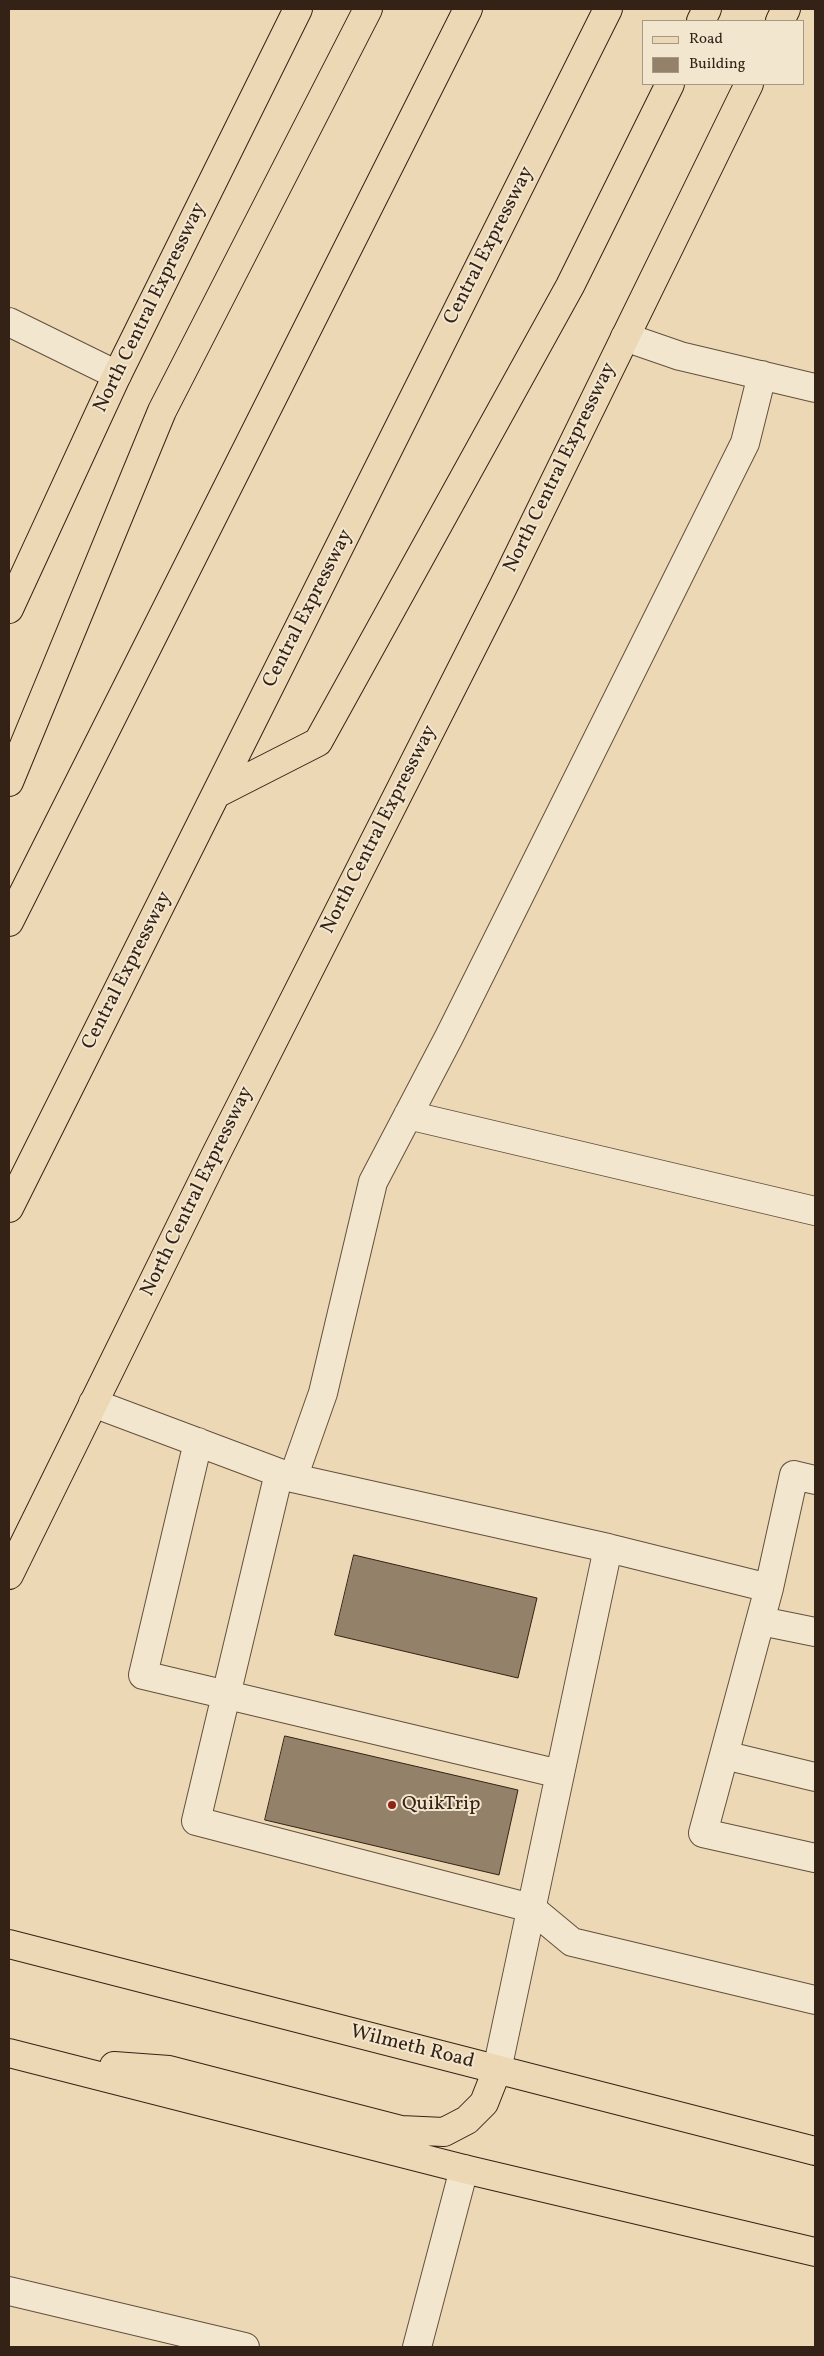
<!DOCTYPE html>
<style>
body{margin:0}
#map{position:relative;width:824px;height:2356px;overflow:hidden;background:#ecd8b4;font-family:Vollkorn,serif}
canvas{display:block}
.frame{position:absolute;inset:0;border:10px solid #352217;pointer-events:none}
.legend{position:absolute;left:642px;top:20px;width:162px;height:65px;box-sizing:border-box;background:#f3e6ce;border:1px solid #a79885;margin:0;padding:6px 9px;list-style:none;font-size:15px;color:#352217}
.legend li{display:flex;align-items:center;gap:10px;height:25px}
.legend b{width:25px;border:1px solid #a79885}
</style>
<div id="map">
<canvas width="824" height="2356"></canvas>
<div class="frame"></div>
<ul class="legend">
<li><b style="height:6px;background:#ecd8b4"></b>Road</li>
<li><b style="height:14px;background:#948169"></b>Building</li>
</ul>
</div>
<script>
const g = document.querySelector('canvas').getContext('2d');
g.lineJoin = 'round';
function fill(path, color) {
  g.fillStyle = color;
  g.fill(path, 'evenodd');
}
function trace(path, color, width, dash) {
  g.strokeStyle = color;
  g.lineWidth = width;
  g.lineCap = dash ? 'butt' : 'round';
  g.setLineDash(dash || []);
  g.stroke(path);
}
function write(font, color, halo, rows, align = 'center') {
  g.font = font + ' Vollkorn,serif';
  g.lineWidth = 4;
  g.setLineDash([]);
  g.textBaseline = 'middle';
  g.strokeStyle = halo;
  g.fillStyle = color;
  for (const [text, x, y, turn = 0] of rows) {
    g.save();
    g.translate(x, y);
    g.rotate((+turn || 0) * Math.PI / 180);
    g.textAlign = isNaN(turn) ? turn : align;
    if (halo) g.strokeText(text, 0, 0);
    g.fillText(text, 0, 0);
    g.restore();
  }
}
const building = new Path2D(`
 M354,1555L537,1598L518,1678L335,1635Z
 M285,1736L518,1790L499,1875L265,1820Z`);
fill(building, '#948169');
trace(building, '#352217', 1);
const minor = new Path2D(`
 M9,322L117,375
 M625,337L680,356L815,388
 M408,1115L815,1211
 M93,1403L293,1478L608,1548L497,2070
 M198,1442L143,1675L560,1774
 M279,1473L196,1821L531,1908L572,1942L815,2000
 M293,1478L323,1393L373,1182L449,1037L745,443L762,375
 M608,1548L769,1588L794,1475L815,1480
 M769,1588L703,1833L815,1858
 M761,1621L815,1632
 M724,1755L815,1777
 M9,2291L245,2347
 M417,2347L464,2169`);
const major = new Path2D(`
 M780,21L786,9
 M9,609L117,375L298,9
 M9,1575L217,1152L504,585L749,84
 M9,1944L815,2151
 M9,2053L464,2169L815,2252
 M114,2066L169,2070L401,2130L444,2132L467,2120L484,2103L497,2070`);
const highway = new Path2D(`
 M701,21L707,9
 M9,782L162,411L368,9
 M216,794L318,742L570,286L670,84
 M9,922L468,9
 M9,1208L608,9`);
trace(minor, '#63503e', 30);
trace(major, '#352217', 30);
trace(highway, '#352217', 30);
trace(minor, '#f3e6ce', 28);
trace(major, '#ecd8b4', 28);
trace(highway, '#ecd8b4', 28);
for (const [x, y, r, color] of [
 [392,1805,5,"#8f2418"]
]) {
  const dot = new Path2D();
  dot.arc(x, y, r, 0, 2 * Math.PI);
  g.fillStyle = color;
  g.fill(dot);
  trace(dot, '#f3e6ce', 2);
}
write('20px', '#352217', '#f3e6ce', [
 ["Central Expressway",490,246,-63],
 ["North Central Expressway",151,308,-64],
 ["North Central Expressway",561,468,-64],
 ["Central Expressway",309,609,-63],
 ["North Central Expressway",380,830,-63],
 ["Central Expressway",128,971,-63],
 ["North Central Expressway",198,1192,-64],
 ["Wilmeth Road",412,2048,14]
]);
write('20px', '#352217', '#f3e6ce', [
 ["QuikTrip",402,1805]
], 'left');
</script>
